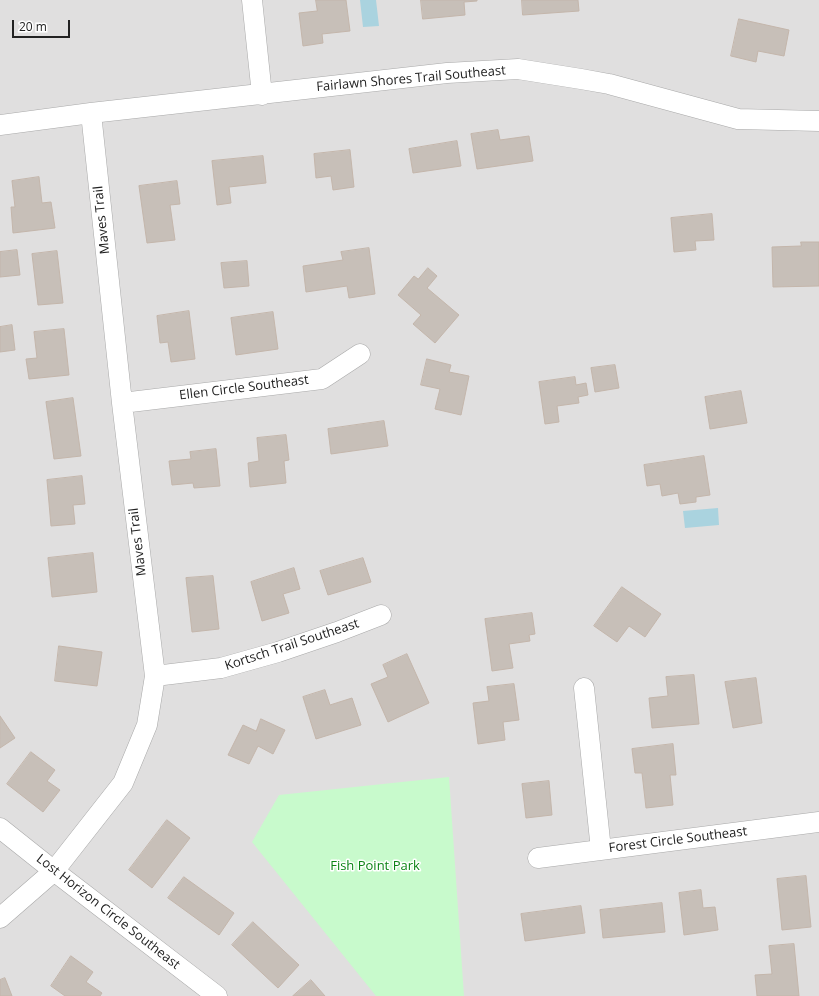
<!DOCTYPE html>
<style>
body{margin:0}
#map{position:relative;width:819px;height:996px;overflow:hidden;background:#f2efe9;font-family:"Open Sans",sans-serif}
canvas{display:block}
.scale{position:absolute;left:12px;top:20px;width:58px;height:18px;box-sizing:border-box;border:2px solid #222;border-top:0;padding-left:5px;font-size:12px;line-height:14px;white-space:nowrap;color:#222;-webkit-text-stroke:3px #fff;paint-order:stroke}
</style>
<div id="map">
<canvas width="819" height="996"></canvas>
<div class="scale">20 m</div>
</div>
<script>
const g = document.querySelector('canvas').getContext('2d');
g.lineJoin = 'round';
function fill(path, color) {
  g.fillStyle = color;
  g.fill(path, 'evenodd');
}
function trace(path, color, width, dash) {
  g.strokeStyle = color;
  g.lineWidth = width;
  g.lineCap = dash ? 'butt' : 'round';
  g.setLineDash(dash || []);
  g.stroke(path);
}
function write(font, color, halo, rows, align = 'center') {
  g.font = font + ' "Open Sans",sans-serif';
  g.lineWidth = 3;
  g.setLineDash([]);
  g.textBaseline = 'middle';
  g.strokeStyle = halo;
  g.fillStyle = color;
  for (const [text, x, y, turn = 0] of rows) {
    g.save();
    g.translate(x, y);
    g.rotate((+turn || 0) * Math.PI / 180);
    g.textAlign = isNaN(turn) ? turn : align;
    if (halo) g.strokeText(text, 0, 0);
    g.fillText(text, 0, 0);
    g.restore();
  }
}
fill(new Path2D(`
 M0,0H819V996H0Z`), '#e0dfdf');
fill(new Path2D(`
 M449,777L464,996H376L252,842L279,795Z`), '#c8facc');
fill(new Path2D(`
 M360,0H376L379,26L363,27Z
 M718,508L719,525L685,528L683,511Z`), '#aad3df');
const building = new Path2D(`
 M316,0H346L350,31L322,34L323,43L303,46L299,13L317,11Z
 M421,0H477V1L464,2L465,15L423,19Z
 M522,0H578L579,11L523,15Z
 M739,19L789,30L784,56L758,51L756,62L731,56Z
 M498,130L500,140L529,136L533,161L477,169L471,134Z
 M457,141L461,166L413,173L409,149Z
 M350,150L354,187L333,190L331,176L316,178L314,154Z
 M263,156L266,183L229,187L231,203L217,205L212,161Z
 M39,177L42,203L51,202L55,228L13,233L11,207H15L12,181Z
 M177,181L180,204L170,205L175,240L147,243L139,186Z
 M712,214L714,240L695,241L696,250L674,252L671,218Z
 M801,242H819V286L773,287L772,247L801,246Z
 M369,248L375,294L349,298L347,286L306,292L303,266L343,260L341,252Z
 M17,250L20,275L0,277V252Z
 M57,251L63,303L38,305L32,254Z
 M247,261L249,286L224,288L221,263Z
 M428,268L437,276L427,288L459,315L435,343L413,324L421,315L398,295L414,276L418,279Z
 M189,311L195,359L171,362L168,342L160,343L157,316Z
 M273,312L278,349L236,355L231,318Z
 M12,325L15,350L0,352V327Z
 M64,329L69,375L29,379L26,359L37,358L34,332Z
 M427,359L451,365L449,372L469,376L461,415L435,409L440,389L421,385Z
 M615,365L619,388L595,392L591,368Z
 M575,377L576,385L586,383L588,395L578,397L579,403L557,406L559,422L545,424L539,382Z
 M741,391L747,423L710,429L705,397Z
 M73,398L81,456L54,459L46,402Z
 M384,421L388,446L331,454L328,429Z
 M286,435L289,460L284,461L286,483L250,487L248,463L259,461L257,438Z
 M216,449L220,486L194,488L193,483L172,485L169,461L191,459L190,452Z
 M704,456L710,495L696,497V502L680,504L678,493L662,496L660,484L647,486L644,465Z
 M82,476L85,504L73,505L75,524L51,526L47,480Z
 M93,553L97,592L52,597L48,558Z
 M363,558L371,582L328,595L320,571Z
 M294,568L300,589L283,594L289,613L262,621L251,582Z
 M213,576L219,629L192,632L186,578Z
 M622,587L661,614L645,637L629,626L617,642L594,626Z
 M532,613L535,634L529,635L530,641L509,644L513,668L492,671L485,619Z
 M59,646L102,652L97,686L55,681Z
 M407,654L429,703L388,722L371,684L388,677L383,665Z
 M694,675L699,724L652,728L649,698L668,696L666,677Z
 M756,678L762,723L733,728L725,682Z
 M514,684L519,720L503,722L505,740L478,744L473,703L489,701L487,687Z
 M325,690L330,705L352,698L361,725L316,739L303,697Z
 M0,716L15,738L0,748Z
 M261,719L285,730L273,754L258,746L249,764L228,755L243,725L256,731Z
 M673,744L676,775H670L673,805L646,808L642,773H635L632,749Z
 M31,752L55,770L47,781L60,790L43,812L7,784Z
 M549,781L552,815L526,818L522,784Z
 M167,820L190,838L152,888L129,870Z
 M806,876L811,927L782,930L777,879Z
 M184,877L234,913L219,935L168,898Z
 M701,890L703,908L715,907L718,930L684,935L679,893Z
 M662,903L665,932L603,938L600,910Z
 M581,906L585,933L525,941L521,914Z
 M253,922L299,965L278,988L232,945Z
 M794,944L799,996H757L755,975L772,974L769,946Z
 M71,956L93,972L86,982L102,993L100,996H65L51,986Z
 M5,978L12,996H0V980Z
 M311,980L325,996H293Z`);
fill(building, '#c7bfb8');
trace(building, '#c4b6ab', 1);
const street = new Path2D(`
 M252,0L262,95
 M0,125L91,113L447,73L518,69L581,79L609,84L738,119L819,121
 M122,403L322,379L360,354
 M155,676L221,668L278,652L337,632L381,615
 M584,688L601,850
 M0,828L54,871L217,996
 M538,858L819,822
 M0,918L54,871L123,783L147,725L155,676L122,403L91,113`);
trace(street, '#a9a9a9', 21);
trace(street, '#fff', 20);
write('13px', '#222', '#fff', [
 ["Fairlawn Shores Trail Southeast",411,79,-5],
 ["Maves Trail",102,220,-96],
 ["Ellen Circle Southeast",244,388,-7],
 ["Maves Trail",138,542,-97],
 ["Kortsch Trail Southeast",292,645,-18],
 ["Forest Circle Southeast",678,840,-7],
 ["Lost Horizon Circle Southeast",108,912,38]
]);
write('13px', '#0c8416', '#fff', [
 ["Fish Point Park",375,866]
]);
</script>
